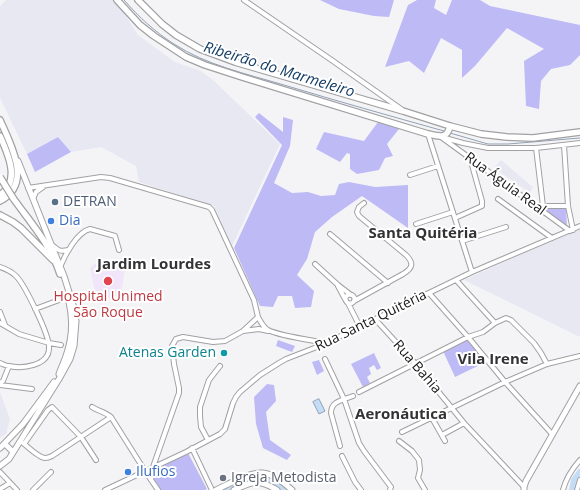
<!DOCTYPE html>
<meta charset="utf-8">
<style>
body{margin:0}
canvas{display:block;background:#f4f4f7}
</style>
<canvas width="580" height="490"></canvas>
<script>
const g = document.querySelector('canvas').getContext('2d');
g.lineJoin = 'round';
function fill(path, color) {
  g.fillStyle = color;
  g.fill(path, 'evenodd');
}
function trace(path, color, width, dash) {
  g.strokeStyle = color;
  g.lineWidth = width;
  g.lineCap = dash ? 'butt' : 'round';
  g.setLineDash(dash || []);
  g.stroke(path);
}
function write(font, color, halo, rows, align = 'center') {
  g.font = font + ' "Open Sans",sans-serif';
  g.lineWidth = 4;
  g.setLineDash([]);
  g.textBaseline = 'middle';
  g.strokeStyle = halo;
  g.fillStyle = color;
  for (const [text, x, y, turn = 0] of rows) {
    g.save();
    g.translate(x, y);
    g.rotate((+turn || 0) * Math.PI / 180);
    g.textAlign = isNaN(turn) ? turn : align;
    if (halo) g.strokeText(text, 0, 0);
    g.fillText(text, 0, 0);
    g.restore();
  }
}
fill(new Path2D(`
 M6,0H113L124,13L138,35L175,62L201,71L213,80L280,144L232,246L214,206L139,182L136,166L101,147L71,152L58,137L27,154L0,98V6Z
 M501,160L533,187L530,193L494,168Z
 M580,228V337L464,280Z
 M0,392L10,419L6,434L0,438Z`), '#e8e8f3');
fill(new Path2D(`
 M99,260L126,262L121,294L97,302L90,268Z`), '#f1e5fa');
fill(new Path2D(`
 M320,0H394L389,17L374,16L339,9Z
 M417,0H436L434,8L446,15L452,0H480L490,6L580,25V55L570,65L551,69L541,81L539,109L526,106L524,61L544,49L507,28L475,66L462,78V50L441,38L424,73L409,61L385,67L408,5Z
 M259,113L283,132V117L293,120L290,146L274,183L292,193L308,192L321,196L335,195L339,184L349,182L375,187L408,185V228L362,196L332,217L315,232L307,259L297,275L314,291L311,307L295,308L292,296H278L273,307L260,306L234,248L282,145L255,117Z
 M378,122L399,129L387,144L393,156L385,158L379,170L357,174L350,169V154L347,153L340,162L316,149L324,132L364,141Z
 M58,137L71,152L35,172L27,154Z
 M566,208L567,227L543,211L544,209Z
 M467,339L486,362L455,377L443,351Z
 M278,340L295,346L292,352L276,346Z
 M374,353L381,368L377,370L374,365L369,368L371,374L367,377L370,383L363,387L351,364Z
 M319,360L324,371L317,375L312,362Z
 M267,384L274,385L276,401L266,412L270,440L291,455L287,460L263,448L256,424L254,397Z
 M188,453L207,489L205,490H160L148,472Z`), '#bdbaf6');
const water = new Path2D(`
 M319,399L325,411L319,414L313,402Z`);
fill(water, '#c5dcf6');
trace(water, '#91a1b4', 1);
trace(new Path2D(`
 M124,0C139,17 155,32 174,44C206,65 247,74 284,85C337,101 390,116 444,131
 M450,133L488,144H508L580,138`), '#91a1b4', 1);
trace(new Path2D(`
 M225,490C245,480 264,471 283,490
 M572,490L574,480L580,472`), '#c5dcf6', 6);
const minor = new Path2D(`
 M244,0L333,61L401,109
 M428,134L472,272
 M441,137L570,231
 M445,138L463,143L488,148H536L580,143
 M564,145L568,206L573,230
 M536,148L543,206
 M410,175L438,166
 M28,188L101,177L110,178L209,207L212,210L254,300L258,317L243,331L225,341L213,342L183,337L176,339L172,346L174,364L179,388V393L153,467L151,480
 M33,199L36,192L43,187
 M498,199L552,238
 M542,206H568
 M455,218L482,206V201L470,158
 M416,224L453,212
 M330,234L388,283
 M462,241L506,227
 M51,244C58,250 59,252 68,250
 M315,264L338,285L351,295
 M0,267C6,269 11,271 16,276C25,285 50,336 49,348C49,366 22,369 9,366C6,366 3,364 0,363
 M60,267C65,255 77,232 90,229L115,236L119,250
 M456,280L495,323
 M338,286L345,299
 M429,293L468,337L505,382L552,434
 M345.5 299a4.5 4.5 0 1 1 9 0a4.5 4.5 0 1 1-9 0Z
 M354,301L403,274C413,268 414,263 406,255L359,216L357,212L359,207L364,203
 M348,303L360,327
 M35,309L70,296
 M0,312L5,325
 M258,317C261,322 263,327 268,330C278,335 303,339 315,341L319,342L322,345
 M375,319L415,363L464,423L524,487
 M0,323L19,334L49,343L61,345
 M243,331L259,329L268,331
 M325,359L344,399L359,443L364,451L391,487L390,490
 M0,383L3,381L9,366
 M0,385L32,389
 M359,392L468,337L483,332L495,323L506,318L511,320L534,343L541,353L547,364
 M92,407C98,411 105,412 111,417L145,471L158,490
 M432,418L445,441
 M402,432L505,382L547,364L580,356
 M442,435L464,423
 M208,440L201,427L200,416V407L209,380L220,366
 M399,441L412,451L419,460L420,470L418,478L425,490
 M23,443C28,447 39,458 45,458C47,458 50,457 52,456L111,417
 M24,444L48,410L52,407L81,437L96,460
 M340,446L331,413C331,401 343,400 353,396
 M192,448L212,490
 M342,456L355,482L361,490
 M0,472L17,490
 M0,489L10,483
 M33,490L51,472
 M105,490L186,452L220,434L225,429L233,403L236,397L240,392L260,375L279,363L286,359L322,345L472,272L580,226
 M563,490C566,478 572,469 580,460
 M577,490L580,480`);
const major = new Path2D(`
 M59,374C61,368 64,362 66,356C72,339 73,319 69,302
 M4,444L7,446L13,452
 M0,448L23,424L54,382
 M0,466L9,459L59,379L70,359L74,346L76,321L74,308L64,276L51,244L18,161
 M216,490C229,484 249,472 263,473C274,474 284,483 292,490
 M234,490C253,481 259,479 277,490
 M524,490V487L526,481L580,386`);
const highway = new Path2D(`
 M117,0L140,25L154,36L186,57L205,65L242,77L428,134C439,136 447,140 450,126
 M138,0L162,24L176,35L200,49L235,62L403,111L450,126L481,134L507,137L533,138L580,132
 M0,120C11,145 33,184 0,201
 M0,136C8,154 21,181 0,195
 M13,198C30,222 51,245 60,274
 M0,215L13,222L21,228L53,260`);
trace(minor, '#a1a1a3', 6);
trace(major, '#a1a1a3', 7);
trace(highway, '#a1a1a3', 8);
trace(minor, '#fff', 4);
trace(major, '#fff', 5);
trace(highway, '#fff', 5.5);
const highwayBridge = new Path2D(`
 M0,177L13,198`);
trace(highwayBridge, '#a1a1a3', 8, []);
trace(highwayBridge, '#fff', 5.5);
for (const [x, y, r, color] of [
 [55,202,4,"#5c6f8a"],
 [51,221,4,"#3f7fe0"],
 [108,281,5,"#e0444e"],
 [224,353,4,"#0f9aa8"],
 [128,472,4,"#3f7fe0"],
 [223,478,4,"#6b7280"]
]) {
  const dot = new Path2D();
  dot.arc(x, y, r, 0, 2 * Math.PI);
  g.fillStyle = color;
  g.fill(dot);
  trace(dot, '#fff', 1.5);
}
write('14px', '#181819', '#fff', [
 ["Rua Águia Real",505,184,36],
 ["Rua Santa Quitéria",371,321,-26],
 ["Rua Bahia",417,367,49]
]);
write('14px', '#4e5e75', '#fff', [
 ["DETRAN",63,202]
], 'left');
write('14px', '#366cbe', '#fff', [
 ["Dia",59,221],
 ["Ilufios",136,472]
], 'left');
write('14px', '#be3a42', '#fff', [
 ["Hospital Unimed",108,297],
 ["São Roque",108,313]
]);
write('14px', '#0d838f', '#fff', [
 ["Atenas Garden",216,353]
], 'right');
write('14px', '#5b616d', '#fff', [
 ["Igreja Metodista",231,478]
], 'left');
write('italic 15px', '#123c64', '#fff', [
 ["Ribeirão do Marmeleiro",279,70,17]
]);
write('bold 15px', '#333335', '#fff', [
 ["Santa Quitéria",423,234],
 ["Jardim Lourdes",154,265],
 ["Vila Irene",493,360],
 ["Aeronáutica",401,415]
]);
</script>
